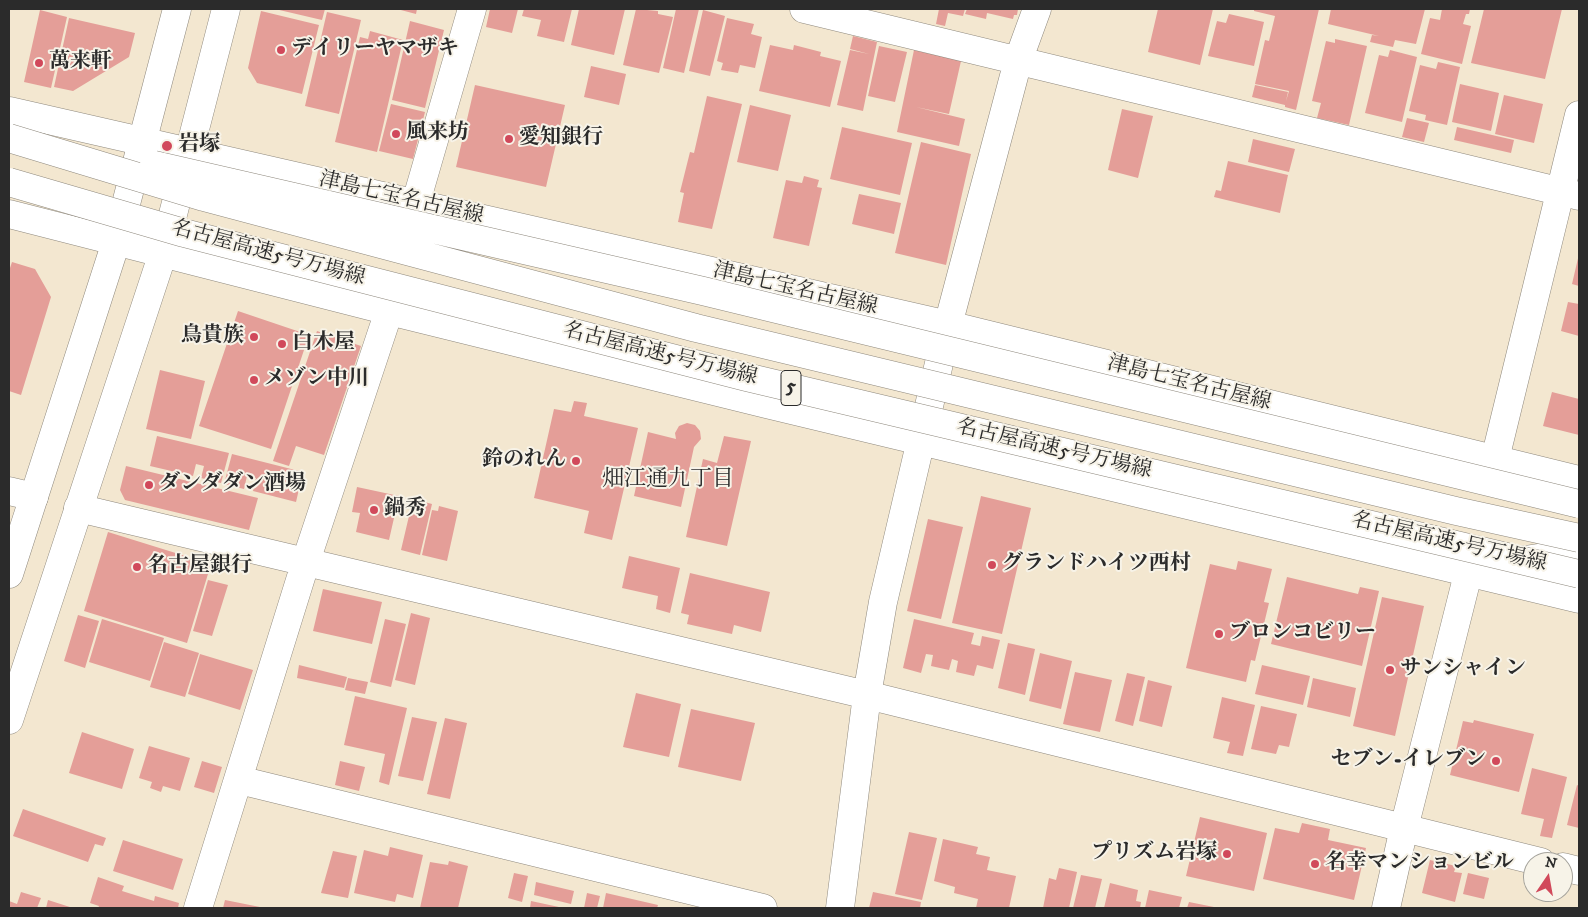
<!DOCTYPE html>
<meta charset="utf-8">
<style>
body{margin:0}
#map{position:relative;width:1588px;height:917px;overflow:hidden;background:#f3e7d0;font-family:"IM FELL DW Pica",serif}
canvas{display:block}
.frame{position:absolute;inset:0;border:10px solid #2b2b2b;pointer-events:none}
.north{position:absolute;left:1523px;top:852px;width:50px;height:50px;box-sizing:border-box;background:#f7f3e8;border:1px solid #a5a39c;border-radius:50%;rotate:12deg;font-size:14px;font-weight:700;line-height:20px;text-align:center;color:#2b2b2b}
.north::after{content:'';display:block;margin:auto;width:18px;height:22px;background:#d1495b;clip-path:polygon(50% 0,100% 100%,50% 72%,0 100%)}
</style>
<div id="map">
<canvas width="1588" height="917"></canvas>
<div class="frame"></div>
<div class="north">N</div>
</div>
<script>
const g = document.querySelector('canvas').getContext('2d');
g.lineJoin = 'round';
function fill(path, color) {
  g.fillStyle = color;
  g.fill(path, 'evenodd');
}
function trace(path, color, width, dash) {
  g.strokeStyle = color;
  g.lineWidth = width;
  g.lineCap = dash ? 'butt' : 'round';
  g.setLineDash(dash || []);
  g.stroke(path);
}
function write(font, color, halo, rows, align = 'center') {
  g.font = font + ' "IM FELL DW Pica","Noto Serif JP",serif';
  g.lineWidth = 4;
  g.setLineDash([]);
  g.textBaseline = 'middle';
  g.strokeStyle = halo;
  g.fillStyle = color;
  for (const [text, x, y, turn = 0] of rows) {
    g.save();
    g.translate(x, y);
    g.rotate((+turn || 0) * Math.PI / 180);
    g.textAlign = isNaN(turn) ? turn : align;
    if (halo) g.strokeText(text, 0, 0);
    g.fillText(text, 0, 0);
    g.restore();
  }
}
fill(new Path2D(`
 M275,9H325L322,20Z
 M397,9H417L416,14Z
 M490,9H518L512,33L486,27Z
 M524,9H572L564,42L537,36L541,20L522,16Z
 M579,9H625L614,55L571,45Z
 M636,9L658,11V14L673,17L659,73L623,65Z
 M676,9H699L684,73L663,68Z
 M939,9H965L963,16L948,13L945,26L936,24Z
 M967,9H1018L1017,15H1014L1013,19L987,13L986,19L965,14Z
 M1158,9H1213L1200,65L1148,52Z
 M1254,9H1319L1296,110L1285,107V105L1252,97L1255,85L1288,92L1286,101L1289,91L1255,84L1265,40L1269,41L1275,16L1254,11Z
 M1331,9H1425L1416,44L1395,40L1393,47L1370,42L1372,35L1379,36L1328,24Z
 M1442,9H1470L1469,14H1466L1463,24L1471,26L1462,64L1421,54L1430,18L1440,20Z
 M1484,9H1562L1545,79L1471,63Z
 M40,10L67,17L51,88L24,82Z
 M703,10L725,16L710,76L689,71Z
 M261,11L319,25L302,94L257,83L248,68Z
 M327,12L361,20L339,114L305,106Z
 M1229,14L1264,22L1254,66L1208,56L1217,21L1226,23Z
 M69,18L135,33L129,57L73,91L54,87Z
 M727,18L754,24L751,34L762,37L755,68L740,65L738,73L721,70L723,63L717,61Z
 M410,21L444,30L425,108L392,100Z
 M370,31L403,40L377,152L335,142L360,37L368,39Z
 M853,36L877,42L863,111L837,105L850,50L869,54L850,49Z
 M1335,39L1367,46L1349,125L1317,118L1321,103L1312,101L1326,41L1335,43Z
 M770,45L793,50L794,45L821,52L820,56L841,61L830,107L759,91Z
 M879,46L907,52L895,102L868,96Z
 M914,50L961,61L949,114L916,107L965,119L959,146L897,132Z
 M1390,50L1417,57L1402,122L1365,113L1379,55L1388,57Z
 M1438,62L1460,67L1447,125L1425,120L1426,115L1409,111L1420,65L1436,69Z
 M591,66L626,74L619,105L584,97Z
 M1460,84L1499,93L1491,131L1452,122Z
 M475,85L565,105L546,187L456,167Z
 M1504,95L1543,104L1534,143L1495,134Z
 M707,96L742,104L712,229L678,222L684,193L680,192L690,152L694,153Z
 M391,104L425,112L413,159L379,151Z
 M750,105L791,115L778,171L737,162Z
 M1122,109L1153,116L1138,178L1108,170Z
 M1407,118L1429,123L1424,142L1402,137Z
 M842,127L912,143L900,195L830,179Z
 M1457,127L1514,140L1511,153L1454,140Z
 M1253,139L1295,149L1289,172L1248,162Z
 M921,142L971,154L946,265L895,253Z
 M1228,161L1288,175L1280,213L1214,197L1216,190L1221,191Z
 M804,176L819,180L817,187L822,188L809,246L773,238L786,180L802,183Z
 M859,194L901,203L894,234L852,224Z
 M1579,254V286L1572,284Z
 M12,262L35,269L51,297L21,395L9,391V271Z
 M1568,302L1579,304V336L1561,331Z
 M238,311L309,335L271,449L199,426Z
 M317,331L361,346L324,455L296,446L289,466L273,461Z
 M160,370L205,381L191,439L146,429Z
 M1552,392L1579,399V435L1543,426Z
 M574,401L587,403L584,416L638,428L612,540L584,533L589,511L534,498L554,409L571,412Z
 M687,423L695,425L700,431L701,439L694,447L681,507L634,496L648,432L676,439L675,433L679,426Z
 M157,436L229,453L221,483L201,478L204,466L196,464L193,476L150,466Z
 M724,436L751,441L727,546L686,537L703,459L717,463Z
 M232,454L303,472L296,502L253,491L256,478L247,476L244,489L224,484Z
 M126,466L258,498L249,530L125,500L120,490Z
 M357,487L399,496L389,540L356,532L360,513L352,512Z
 M981,496L1031,508L1002,634L952,623Z
 M413,499L432,504L420,555L401,550Z
 M439,506L458,511L447,561L422,555L432,510L438,511Z
 M928,519L963,527L941,619L907,611Z
 M108,532L211,564L187,643L84,611Z
 M629,556L680,568L670,613L656,609L658,596L622,588Z
 M1238,561L1272,569L1264,602L1269,603L1255,661L1251,660L1246,682L1186,668L1210,564L1236,570Z
 M690,573L770,592L761,632L734,625L732,634L687,624L689,615L681,613Z
 M1287,577L1358,594L1360,587L1379,591L1362,666L1271,644Z
 M208,580L228,585L212,636L193,631Z
 M323,589L382,602L372,644L313,631Z
 M1382,597L1424,606L1395,736L1353,726Z
 M411,613L430,618L415,685L395,680Z
 M78,615L99,621L85,668L64,661Z
 M102,619L164,638L150,681L89,662Z
 M385,619L406,624L391,687L370,682Z
 M914,619L974,633L971,644L980,646L982,636L1000,640L993,669L977,665L974,676L956,672L958,661L952,659L949,670L931,666L933,655L926,654L921,673L903,668Z
 M164,642L199,653L185,697L150,687Z
 M1008,643L1035,649L1025,695L998,688Z
 M1040,653L1072,661L1061,709L1029,701Z
 M200,654L253,670L240,710L188,694Z
 M299,665L347,677L344,688L297,678Z
 M1262,665L1310,676L1303,705L1255,694Z
 M1075,672L1112,680L1100,732L1063,724Z
 M1127,673L1145,677L1133,726L1115,721Z
 M348,678L368,682L365,694L345,690Z
 M1313,678L1356,688L1350,717L1307,707Z
 M1148,680L1172,686L1162,727L1139,721Z
 M636,693L681,704L669,757L623,747Z
 M355,696L407,708L389,785L379,782L385,754L344,745Z
 M1222,697L1255,705L1243,756L1227,753L1230,742L1213,738Z
 M1261,706L1297,714L1289,747L1279,745L1276,754L1251,749Z
 M691,709L755,723L741,781L678,767Z
 M412,717L437,722L423,781L398,776Z
 M445,718L467,723L450,799L427,794Z
 M1474,720L1534,734L1519,792L1450,775L1463,721L1473,723Z
 M82,732L134,749L122,789L69,773Z
 M149,746L190,758L180,791L163,786L161,792L150,788L152,782L139,778Z
 M202,761L222,767L214,793L194,787Z
 M340,761L365,767L359,791L335,785Z
 M1532,768L1567,777L1552,838L1540,836L1544,819L1521,814Z
 M1577,785L1579,786V828L1567,825Z
 M23,809L106,838L103,846L95,844L88,862L13,836Z
 M1200,817L1267,833L1254,891L1186,876Z
 M1302,823L1330,829L1328,840L1366,848L1354,900L1263,879L1275,828L1299,833Z
 M909,832L937,838L922,900L895,894Z
 M943,839L978,847L976,854L990,857L987,870L1016,876L1009,908H976L978,899L954,893L955,887L934,881Z
 M123,840L183,859L173,890L113,871Z
 M390,847L423,855L413,898L397,894L395,902L354,893L364,850L388,856Z
 M333,851L357,856L348,898L321,893Z
 M1430,860L1456,866L1454,872L1462,873L1455,902L1422,893Z
 M449,861L468,866L458,908H420L430,862L448,865Z
 M1059,868L1077,872L1069,908H1043L1049,878L1056,880Z
 M514,873L528,876L522,902L508,898Z
 M1468,873L1489,878L1484,899L1463,894Z
 M1081,875L1102,879L1095,908H1073Z
 M98,877L124,886L122,891L154,901L155,896L179,903L178,908H98L99,906L90,903Z
 M536,882L574,891L571,904L534,895Z
 M1110,883L1138,890L1136,901L1141,902L1140,908H1104Z
 M1149,890L1182,897L1179,908H1145Z
 M21,892L41,898L37,908H9V901L17,904Z
 M873,892L921,902L920,908H869Z
 M587,893L600,896L597,908H584Z
 M606,893L658,905L657,908H603Z
 M48,900L73,908H46Z
 M225,900L260,907V908H223Z
 M531,901L559,907V908H530Z
 M1189,902L1214,907V908H1187Z`), '#e49e98');
const minor = new Path2D(`
 M804,9L1579,196
 M416,202L472,9
 M9,491L34,497
 M78,508L867,695L1541,862
 M239,780L763,908
 M1563,867L1579,871
 M198,908L306,561L389,311
 M840,908L867,695L883,602L948,325L1018,61L1037,9`);
const tertiary = new Path2D(`
 M1495,459L1579,115
 M9,574L116,242L177,9
 M9,720L163,253L226,9
 M1386,908L1404,828L1468,574`);
const secondary = new Path2D(`
 M9,111L948,325L1579,480
 M9,214L389,311L766,404L1579,599`);
const motorway = new Path2D(`
 M1525,560L1564,554L1579,558`);
trace(minor, '#8f897e', 29);
trace(tertiary, '#8f897e', 29);
trace(secondary, '#8f897e', 29);
trace(motorway, '#8f897e', 29);
trace(minor, '#fff', 28);
trace(tertiary, '#fff', 28);
trace(secondary, '#fff', 28);
trace(motorway, '#fff', 28);
const motorwayBridge = new Path2D(`
 M9,138L204,197L696,328L1456,511L1579,538
 M154,165L703,291L1579,504
 M9,182L184,233L746,377L1579,574`);
trace(motorwayBridge, '#8f897e', 29, []);
trace(motorwayBridge, '#fff', 28);
for (const [x, y, r, color] of [
 [281,50,5,"#d1495b"],
 [39,63,5,"#d1495b"],
 [396,134,5,"#d1495b"],
 [509,139,5,"#d1495b"],
 [167,146,6,"#d1495b"],
 [254,337,5,"#d1495b"],
 [282,344,5,"#d1495b"],
 [254,380,5,"#d1495b"],
 [576,461,5,"#d1495b"],
 [149,485,5,"#d1495b"],
 [374,510,5,"#d1495b"],
 [992,565,5,"#d1495b"],
 [137,567,5,"#d1495b"],
 [1219,634,5,"#d1495b"],
 [1390,670,5,"#d1495b"],
 [1496,761,5,"#d1495b"],
 [1227,854,5,"#d1495b"],
 [1315,864,5,"#d1495b"]
]) {
  const dot = new Path2D();
  dot.arc(x, y, r, 0, 2 * Math.PI);
  g.fillStyle = color;
  g.fill(dot);
  trace(dot, '#f7f3e8', 2);
}
for (const [x, y, w] of [
 [791,388,20]
]) {
  const box = new Path2D();
  box.roundRect(x - w / 2, y - 17.5, w, 35, 4);
  g.fillStyle = '#f7f3e8';
  g.fill(box);
  trace(box, '#2b2b2b', 1);
}
write('bold 20px', '#2b2b2b', null, [
 ["5",791,388]
]);
write('bold 21px', '#2b2b2b', '#f7f3e8', [
 ["デイリーヤマザキ",291,50],
 ["萬来軒",49,63],
 ["風来坊",406,134],
 ["愛知銀行",519,139],
 ["岩塚",178,146],
 ["鳥貴族",244,337,"right"],
 ["白木屋",292,344],
 ["メゾン中川",264,380],
 ["鈴のれん",566,461,"right"],
 ["ダンダダン酒場",159,485],
 ["鍋秀",384,510],
 ["グランドハイツ西村",1002,565],
 ["名古屋銀行",147,567],
 ["ブロンコビリー",1229,634],
 ["サンシャイン",1400,670],
 ["セブン-イレブン",1486,761,"right"],
 ["プリズム岩塚",1217,854,"right"],
 ["名幸マンションビル",1325,864]
], 'left');
write('21px', '#2b2b2b', '#f7f3e8', [
 ["津島七宝名古屋線",401,199,13],
 ["名古屋高速5号万場線",268,254,15],
 ["津島七宝名古屋線",795,290,13],
 ["名古屋高速5号万場線",660,355,14],
 ["津島七宝名古屋線",1189,384,14],
 ["名古屋高速5号万場線",1054,450,13],
 ["名古屋高速5号万場線",1449,543,13]
]);
write('22px', '#2b2b2b', '#f7f3e8', [
 ["畑江通九丁目",668,480]
]);
</script>
